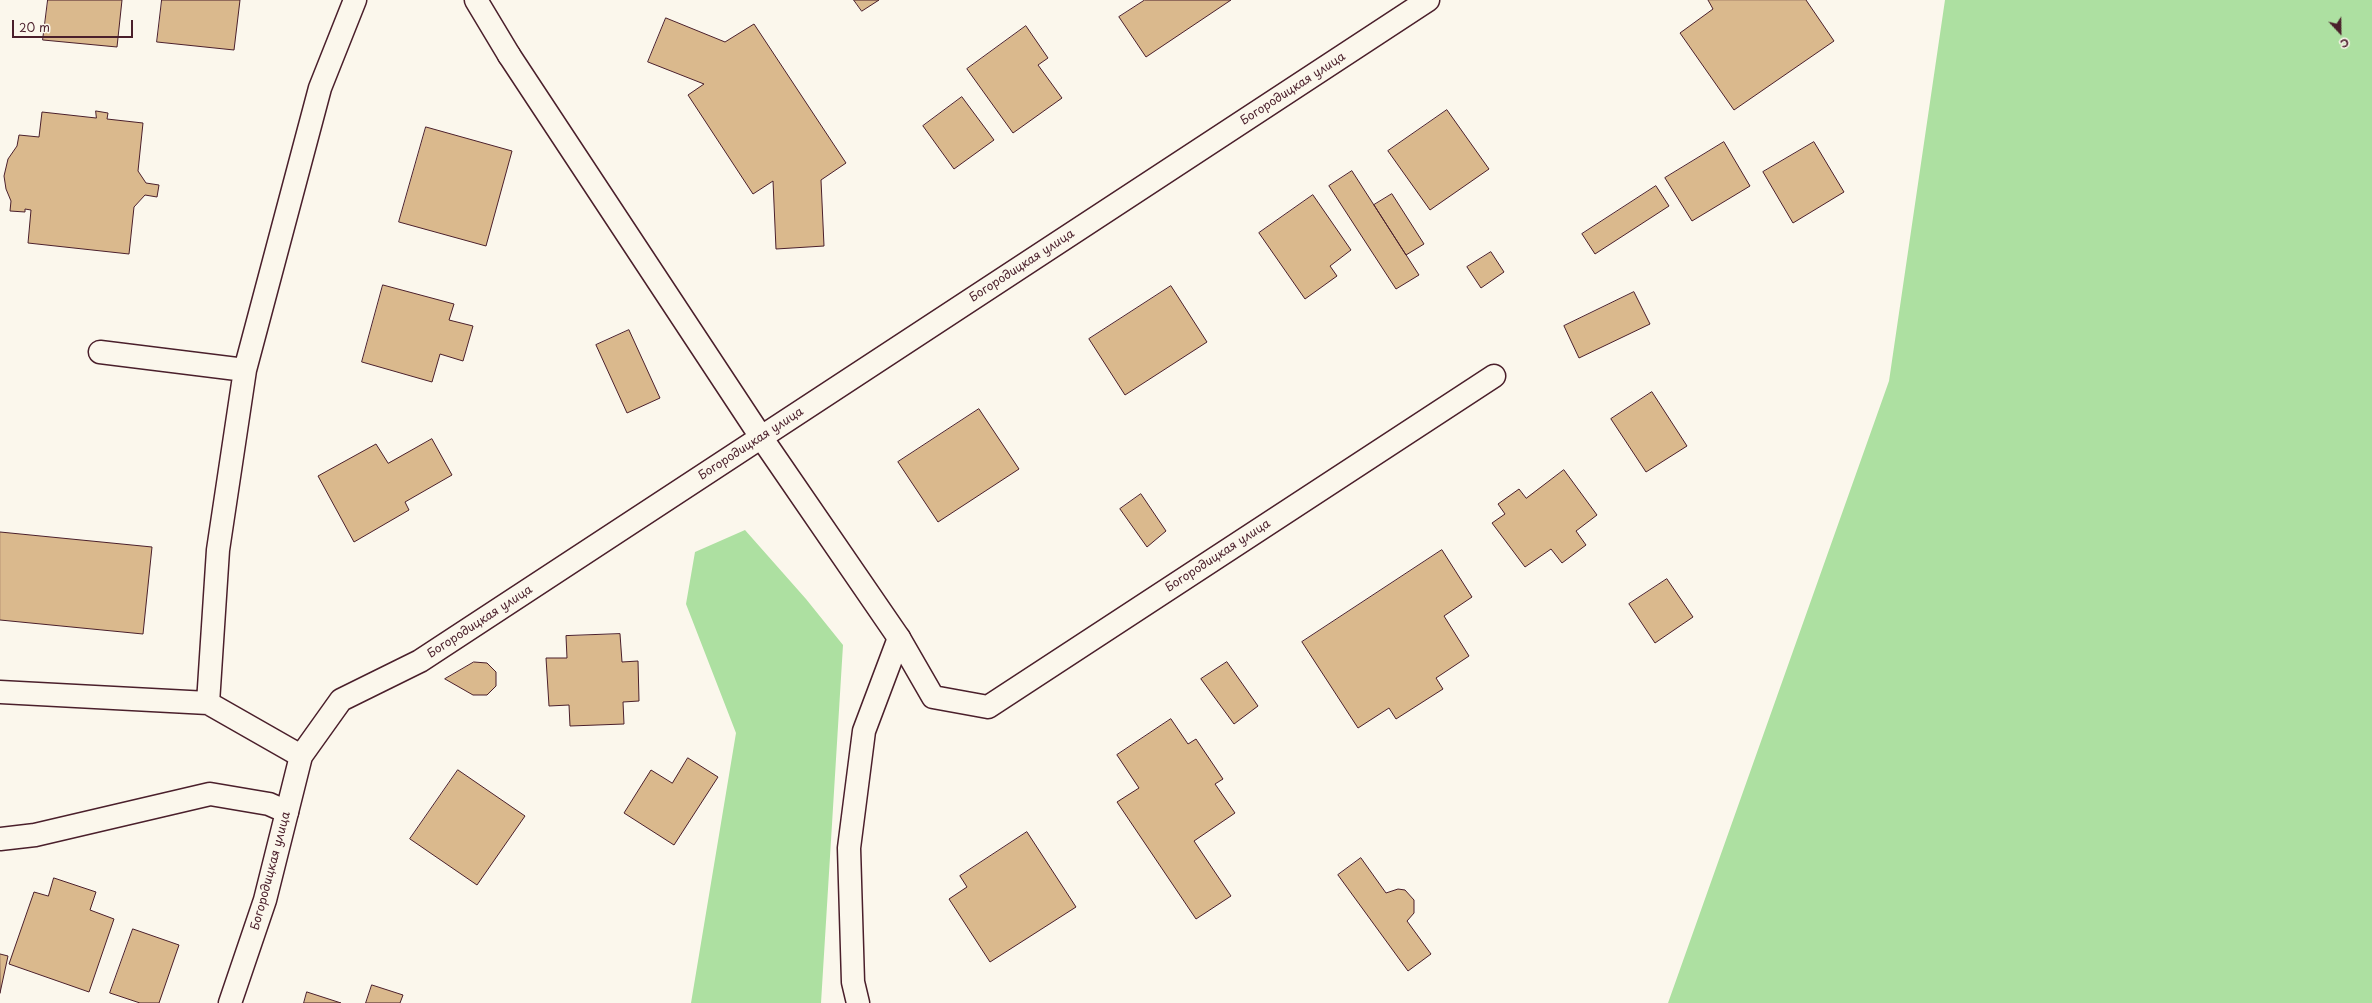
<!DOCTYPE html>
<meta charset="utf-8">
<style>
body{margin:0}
#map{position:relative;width:2372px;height:1003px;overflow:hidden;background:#fbf7ec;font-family:"Playpen Sans",sans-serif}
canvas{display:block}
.north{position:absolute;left:2320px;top:12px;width:40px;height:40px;-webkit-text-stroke:3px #fbf7ec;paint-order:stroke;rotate:158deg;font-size:11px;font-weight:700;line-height:16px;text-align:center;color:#4a1f2b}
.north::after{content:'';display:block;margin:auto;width:14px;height:18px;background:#4a1f2b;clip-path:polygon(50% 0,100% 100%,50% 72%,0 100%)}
.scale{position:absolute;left:12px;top:20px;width:121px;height:18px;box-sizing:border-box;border:2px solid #4a1f2b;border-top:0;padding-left:5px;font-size:12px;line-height:14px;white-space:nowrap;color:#4a1f2b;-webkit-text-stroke:3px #fbf7ec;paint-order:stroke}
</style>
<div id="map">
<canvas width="2372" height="1003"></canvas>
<div class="north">С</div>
<div class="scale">20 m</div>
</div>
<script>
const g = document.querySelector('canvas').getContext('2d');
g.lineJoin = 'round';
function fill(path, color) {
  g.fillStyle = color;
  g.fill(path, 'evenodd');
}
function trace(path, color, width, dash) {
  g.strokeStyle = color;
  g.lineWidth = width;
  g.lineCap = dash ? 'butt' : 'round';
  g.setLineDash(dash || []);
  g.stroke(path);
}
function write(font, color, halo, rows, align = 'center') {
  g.font = font + ' "Playpen Sans",sans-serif';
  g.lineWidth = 3.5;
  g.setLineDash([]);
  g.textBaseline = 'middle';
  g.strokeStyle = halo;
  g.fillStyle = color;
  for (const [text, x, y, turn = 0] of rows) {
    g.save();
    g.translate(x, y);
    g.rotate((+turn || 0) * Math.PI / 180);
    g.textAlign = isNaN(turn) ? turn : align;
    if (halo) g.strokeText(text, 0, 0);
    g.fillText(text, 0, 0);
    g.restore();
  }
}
fill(new Path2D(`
 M1945,0H2372V1003H1668L1889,381Z
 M745,530L806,599L843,645L821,1003H691L736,733L686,604L695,552Z`), '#ade0a1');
const building = new Path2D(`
 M48,0H122L117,47L43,40Z
 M162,0H240L234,50L157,42Z
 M854,0H879L862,11Z
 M1145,0H1231L1146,57L1119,17Z
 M1806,0L1834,41L1734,110L1680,33L1713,9L1708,0Z
 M666,18L725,42L754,24L846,163L821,180L824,246L776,249L773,181L753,194L688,95L704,84L648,62Z
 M1026,26L1048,58L1038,65L1062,98L1013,133L967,69Z
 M962,97L994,140L954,169L923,126Z
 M1447,110L1489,169L1430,210L1388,151Z
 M96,111L108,113L107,119L143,123L138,171L146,183L159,185L157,197L145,195L134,207L129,254L28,243L31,210L25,209V212L10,211L11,201L6,189L4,176L8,159L17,146L19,135L39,137L42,112L96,118Z
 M426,127L512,151L486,246L399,222Z
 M1724,142L1750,186L1692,221L1665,178Z
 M1814,142L1844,192L1793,223L1763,172Z
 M1352,171L1419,275L1396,289L1329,186Z
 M1656,186L1669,206L1595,254L1582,234Z
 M1392,194L1424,244L1406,255L1374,205Z
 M1313,195L1351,250L1330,266L1337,276L1305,299L1259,233Z
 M1491,252L1504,272L1481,288L1467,267Z
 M383,285L454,304L449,320L473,326L463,361L440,354L432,382L362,362Z
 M1171,286L1207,342L1125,395L1089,339Z
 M1634,292L1650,324L1579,358L1564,326Z
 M629,330L660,398L627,413L596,345Z
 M1652,392L1687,446L1646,472L1611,419Z
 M979,409L1019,469L938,522L898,462Z
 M432,439L452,475L405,502L409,510L354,542L318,476L376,444L388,463Z
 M1564,470L1597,515L1576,531L1586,545L1562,563L1551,549L1525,567L1492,523L1505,514L1498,504L1519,489L1526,498Z
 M1141,494L1166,531L1147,547L1120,509Z
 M0,532L152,547L143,634L0,620Z
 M1442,550L1472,597L1444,616L1469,656L1436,678L1443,689L1396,719L1389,708L1358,728L1302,642Z
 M1667,579L1693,617L1655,643L1629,604Z
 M620,634L622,662L638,661L639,701L623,702L624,724L570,726L569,705L549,706L546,658H567L566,636Z
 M474,662L487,663L496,672V686L487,695H473L445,679Z
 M1227,662L1258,706L1234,724L1201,679Z
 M1171,719L1188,744L1196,739L1223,779L1215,784L1235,813L1194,841L1231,896L1196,919L1117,802L1139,788L1117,755Z
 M688,758L718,777L674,845L624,813L651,770L672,783Z
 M458,770L525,816L477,885L410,839Z
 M1027,832L1076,907L990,962L949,899L967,887L960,876Z
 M1361,858L1386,893L1398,889L1405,890L1414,900V913L1407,921L1431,954L1408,971L1338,875Z
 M54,878L96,892L90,910L114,919L89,992L9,964L34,892L48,896Z
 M133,929L179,945L159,1003H140L110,993Z
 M0,954L8,956L0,993Z
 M372,985L403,995L400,1003H366Z
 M307,992L341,1003H304Z`);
fill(building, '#dab98d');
trace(building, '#4a1f2b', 1);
const lane = new Path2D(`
 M476,0L509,55
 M100,352L245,370
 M0,692L208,703
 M301,756L208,703L218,550L245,370L320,88L355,0
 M0,839L35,835L210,794L269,804L287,812
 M858,1003L853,982L849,848L864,731L899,638`);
const street = new Path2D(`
 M509,55L761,437L899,638L933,697L988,707L1494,376
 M230,1003L265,900L301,756L341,700L420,661L1428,0`);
trace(lane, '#4a1f2b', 25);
trace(street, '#4a1f2b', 25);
trace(lane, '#fbf7ec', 22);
trace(street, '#fbf7ec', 22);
write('12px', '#4a1f2b', '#fbf7ec', [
 ["Богородицкая улица",1293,89,-33],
 ["Богородицкая улица",1022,266,-33],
 ["Богородицкая улица",751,444,-33],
 ["Богородицкая улица",1218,556,-33],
 ["Богородицкая улица",480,622,-33],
 ["Богородицкая улица",271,871,-75]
]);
</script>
